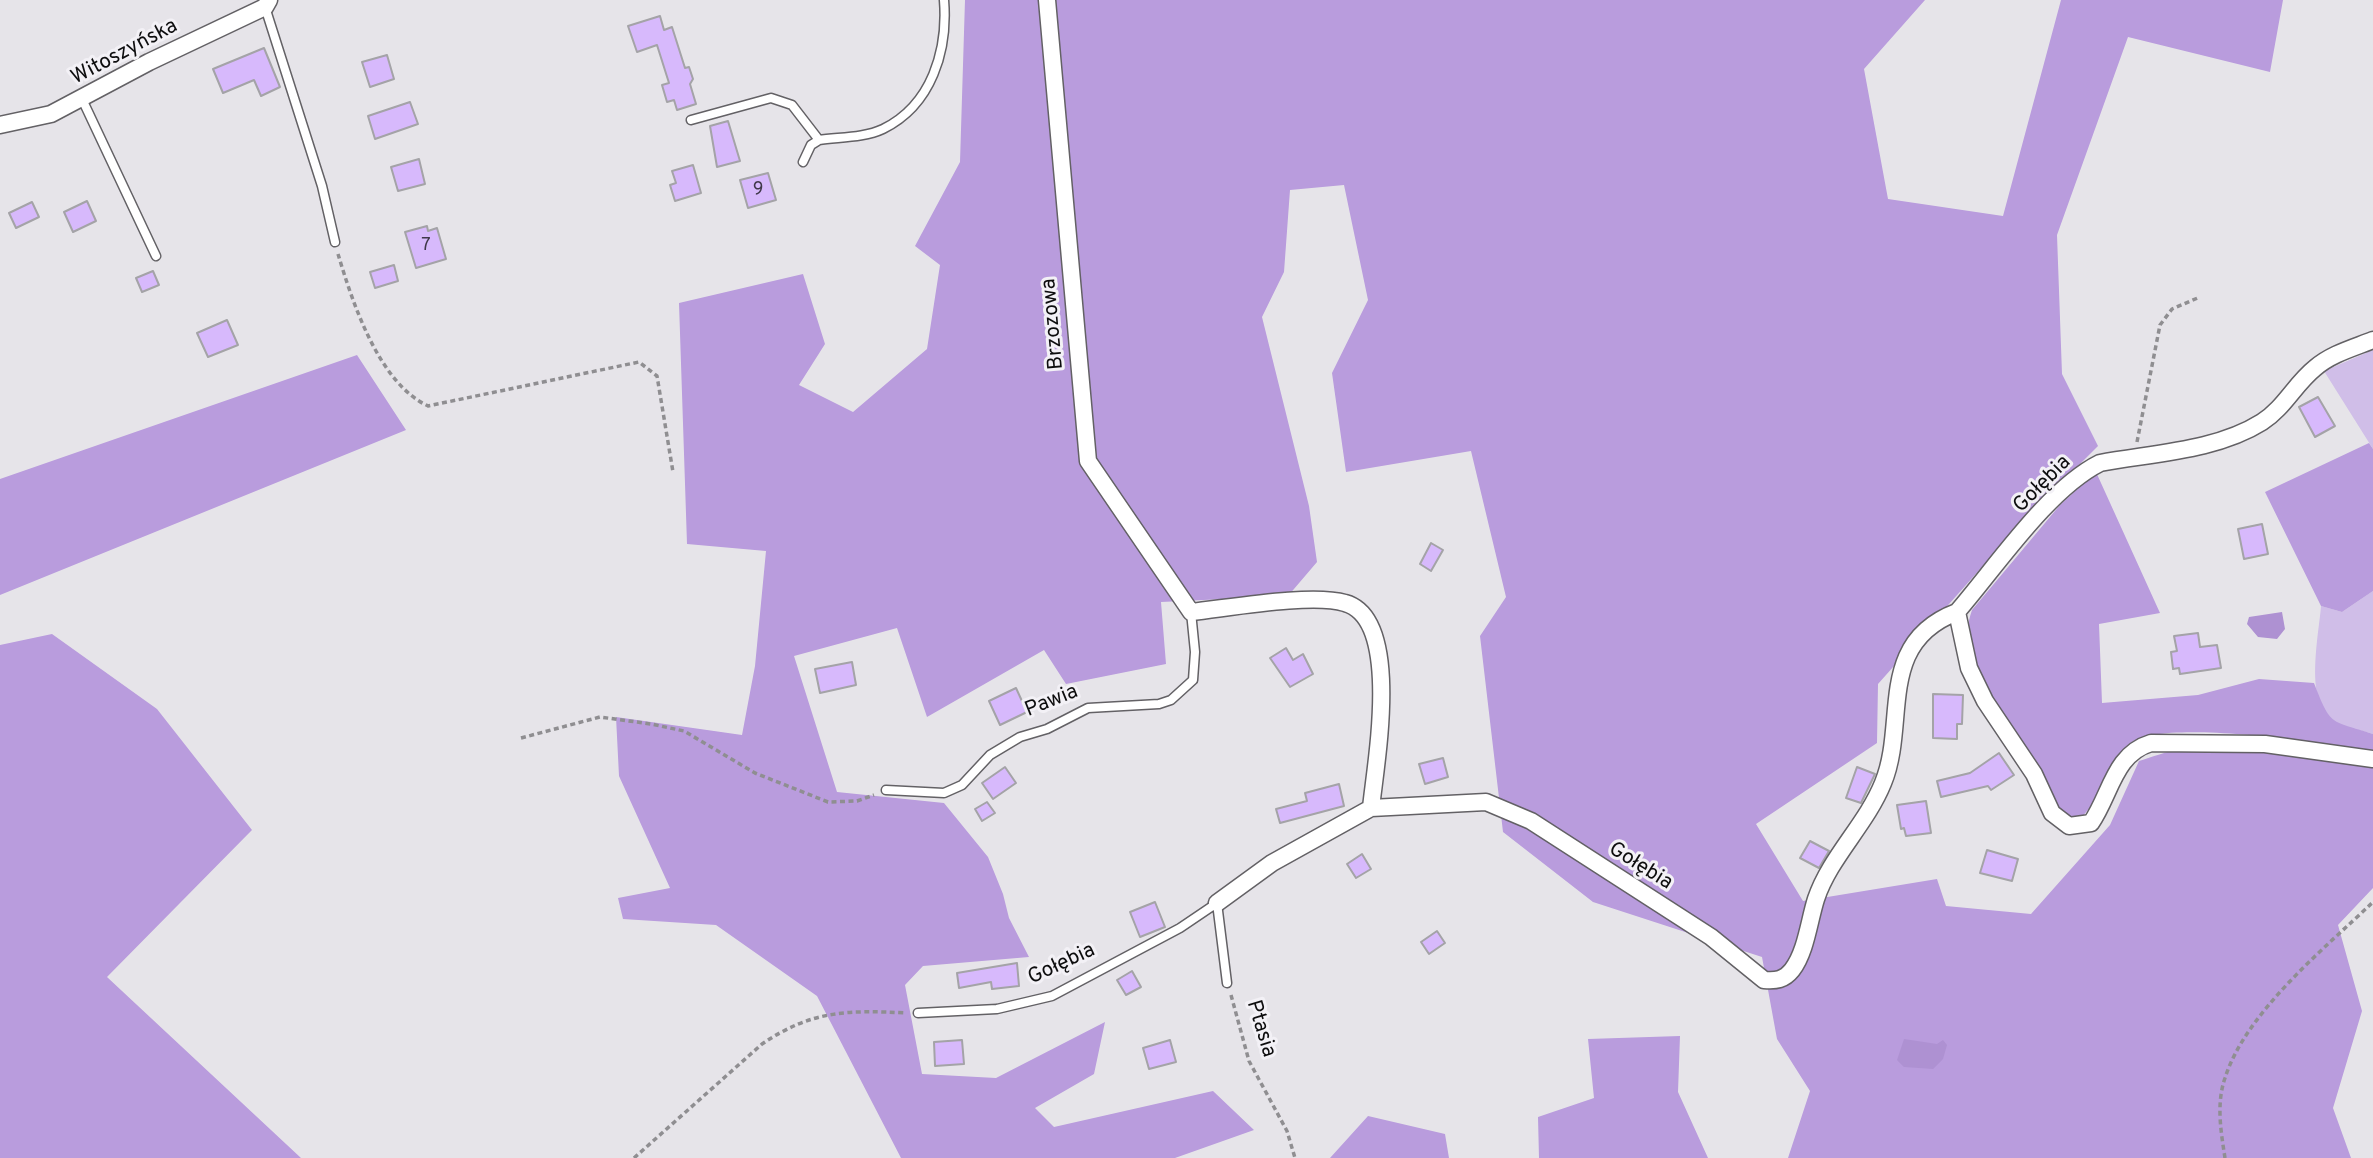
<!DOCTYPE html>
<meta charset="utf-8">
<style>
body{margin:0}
canvas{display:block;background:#e6e4e9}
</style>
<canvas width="2373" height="1158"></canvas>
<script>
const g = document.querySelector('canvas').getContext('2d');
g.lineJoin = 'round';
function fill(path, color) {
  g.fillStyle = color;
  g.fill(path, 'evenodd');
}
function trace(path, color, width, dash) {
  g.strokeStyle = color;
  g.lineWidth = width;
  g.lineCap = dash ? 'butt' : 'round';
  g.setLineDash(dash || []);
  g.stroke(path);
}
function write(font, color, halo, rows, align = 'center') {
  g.font = font + ' Overpass,sans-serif';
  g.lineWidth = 6;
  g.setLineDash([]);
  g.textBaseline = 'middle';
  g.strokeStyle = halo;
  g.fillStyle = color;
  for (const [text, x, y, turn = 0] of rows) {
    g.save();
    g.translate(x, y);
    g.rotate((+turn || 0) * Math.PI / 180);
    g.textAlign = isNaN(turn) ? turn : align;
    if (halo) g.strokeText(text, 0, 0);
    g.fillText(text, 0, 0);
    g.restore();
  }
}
fill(new Path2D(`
 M2373,350V449L2324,371Z
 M2373,591V734C2360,730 2343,727 2332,720C2304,703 2319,634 2321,606L2342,612Z`), '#d0bee8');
fill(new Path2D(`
 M965,0H1925L1864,69L1888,199L2003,216L2061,0H2283L2270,72L2128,37L2057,235L2062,374L2098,446L2021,523L1878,684L1877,743L1756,824L1803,901L1937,879L1946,906L2031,914L2110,825L2139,761C2152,757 2167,751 2180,750C2244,744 2311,756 2373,768V888L2338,925L2362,1011L2333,1108L2351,1158H1788L1810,1091L1777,1039L1762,957L1593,902L1503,832L1480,636L1506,597L1471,451L1346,472L1332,373L1368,300L1344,185L1290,190L1284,272L1262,317L1309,506L1317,562L1288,596L1161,602L1166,664L1066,684L1044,650L927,717L897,628L794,656L837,792L944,803L988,857L1003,894L1009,918L1029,957L923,966L905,985L922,1074L996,1078L1105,1022L1094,1074L1035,1108L1054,1127L1213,1091L1254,1130L1175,1158H901L817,996L716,925L623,919L618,898L670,888L619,776L616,717L742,735L755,666L766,551L687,544L679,303L803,274L825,344L799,385L853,412L927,349L940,265L915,246L960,162Z
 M357,355L406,430L0,595V479Z
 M2369,443L2373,449V591L2342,612L2321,606L2265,492Z
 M2096,472L2160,613L2099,624L2102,703L2198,695L2259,679L2314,683C2331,727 2330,720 2373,734V752C2330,744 2160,717 2129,744C2113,758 2107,775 2099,794C2095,803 2086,811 2080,820L2060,813C2052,795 2045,776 2034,759C2006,717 1952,665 1972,610L2060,505Z
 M52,634L157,709L252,830L107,977L301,1158H0V645Z
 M1680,1036L1678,1092L1708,1158H1539L1538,1117L1594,1098L1588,1039Z
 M1368,1116L1445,1134L1449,1158H1330Z`), '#b99cdd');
fill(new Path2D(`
 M2282,612L2285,629L2277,639L2258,637L2247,624L2249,617Z
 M1904,1039L1937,1044L1943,1040L1947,1045L1943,1059L1933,1069L1904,1067L1897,1060Z`), '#ae91d2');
const building = new Path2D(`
 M660,16L664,30L672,27L685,68L689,67L693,79L690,84L696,104L677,110L674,100L667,102L662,85L669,83L657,45L637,52L628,26Z
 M264,48L280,87L261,96L254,80L223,93L213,69Z
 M387,55L394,79L370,87L362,62Z
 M410,102L418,124L375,139L368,116Z
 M728,121L740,161L717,167L710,126Z
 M419,159L425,184L398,191L391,167Z
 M693,165L701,193L675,201L670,185L676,183L672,171Z
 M768,173L776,200L748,208L740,180Z
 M87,201L96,221L73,232L64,212Z
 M32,202L39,217L16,228L9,213Z
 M427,226L428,231L437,228L446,259L416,268L405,232Z
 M394,265L398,281L375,288L370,272Z
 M153,271L159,285L142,292L136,278Z
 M227,320L238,345L208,357L197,333Z
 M2318,397L2335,426L2315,437L2299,407Z
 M2262,524L2268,554L2244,559L2238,529Z
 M1431,543L1443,550L1431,571L1420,564Z
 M2198,633L2200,647L2217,645L2221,668L2180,674L2179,668L2173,669L2171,652L2177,651L2174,636Z
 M1286,648L1293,660L1303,654L1313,674L1290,687L1270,658Z
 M852,662L856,685L820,693L815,669Z
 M1016,688L1027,712L1000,725L989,701Z
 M1933,694L1963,695L1962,724H1957V739L1933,738Z
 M1999,753L2014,775L1991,790L1988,786L1941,797L1937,781L1970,773Z
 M1443,758L1448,777L1425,784L1419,764Z
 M1005,767L1016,783L993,799L982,783Z
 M1857,767L1875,774L1861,803L1846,798Z
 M1339,784L1344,806L1280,823L1276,809L1307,801L1305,793Z
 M1926,801L1931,833L1906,836L1904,828L1901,829L1897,805Z
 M987,802L995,813L982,821L975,809Z
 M1810,841L1829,851L1819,868L1800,858Z
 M1987,850L2018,859L2012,881L1980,873Z
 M1362,854L1371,869L1356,878L1347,864Z
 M1155,902L1165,927L1140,937L1130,912Z
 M1437,931L1445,943L1429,954L1421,942Z
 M1017,963L1019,986L992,989L991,982L959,988L957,973Z
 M1132,971L1141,987L1126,995L1117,980Z
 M962,1040L964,1064L935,1066L934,1042Z
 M1170,1040L1176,1062L1149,1069L1143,1048Z`);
fill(building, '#d7b9fc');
trace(building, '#a4a3a7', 2);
const service = new Path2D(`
 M265,7L322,186L335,242
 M82,99L156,256
 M691,120L771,98L792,105L819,140
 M803,162L811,145L819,140C838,137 864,138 883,129C932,105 948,50 944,0
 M886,790L944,793L962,785L990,755L1020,737L1047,729L1088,708L1159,704L1171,700L1193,680L1195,652L1191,612
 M918,1013L997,1009L1052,996L1180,928L1217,903L1227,983`);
const minor = new Path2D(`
 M1047,0L1088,461L1191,612C1229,608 1312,593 1345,603C1403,619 1375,766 1371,808
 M0,125L51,114L149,62L265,7L269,0
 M1957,612L1969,668L1985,701L2034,774L2052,813L2069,826L2091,823C2111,794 2114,754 2151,743L2265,744L2373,759
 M1217,903L1272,863L1371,808L1486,802L1531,821L1711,937L1764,980C1776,981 1784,980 1792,970C1806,952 1809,921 1816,899C1830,857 1866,825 1883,783C1908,723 1875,643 1957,612C1996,567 2048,489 2100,463C2153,453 2216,451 2262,422C2284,408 2295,384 2315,368C2331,354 2353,348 2373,340`);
trace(service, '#636165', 11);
trace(minor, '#636165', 19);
trace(new Path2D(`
 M338,254C353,304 379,383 428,406L639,362L657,376L673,472
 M2137,442L2160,325L2172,309L2200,297
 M521,738L600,717L651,724L684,731L755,773L828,802L857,801L874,795
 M1231,995L1249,1061L1287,1131L1295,1158
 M634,1158L762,1044C812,1010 848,1010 906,1013
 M2225,1158C2221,1132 2216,1104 2225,1078C2246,1012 2324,949 2373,902`), '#8f8e91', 3.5, [5, 3.5]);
trace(service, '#fff', 8);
trace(minor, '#fff', 16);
write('18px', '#40384a', null, [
 ["9",758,190],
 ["7",426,246]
]);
write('21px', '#0d0d0e', '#f3f1f6', [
 ["Witoszyńska",125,53,-28],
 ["Brzozowa",1054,324,-95],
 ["Gołębia",2043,485,-45],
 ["Pawia",1052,702,-22],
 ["Gołębia",1640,867,32],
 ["Gołębia",1062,965,-25],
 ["Ptasia",1260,1029,73]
]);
</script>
